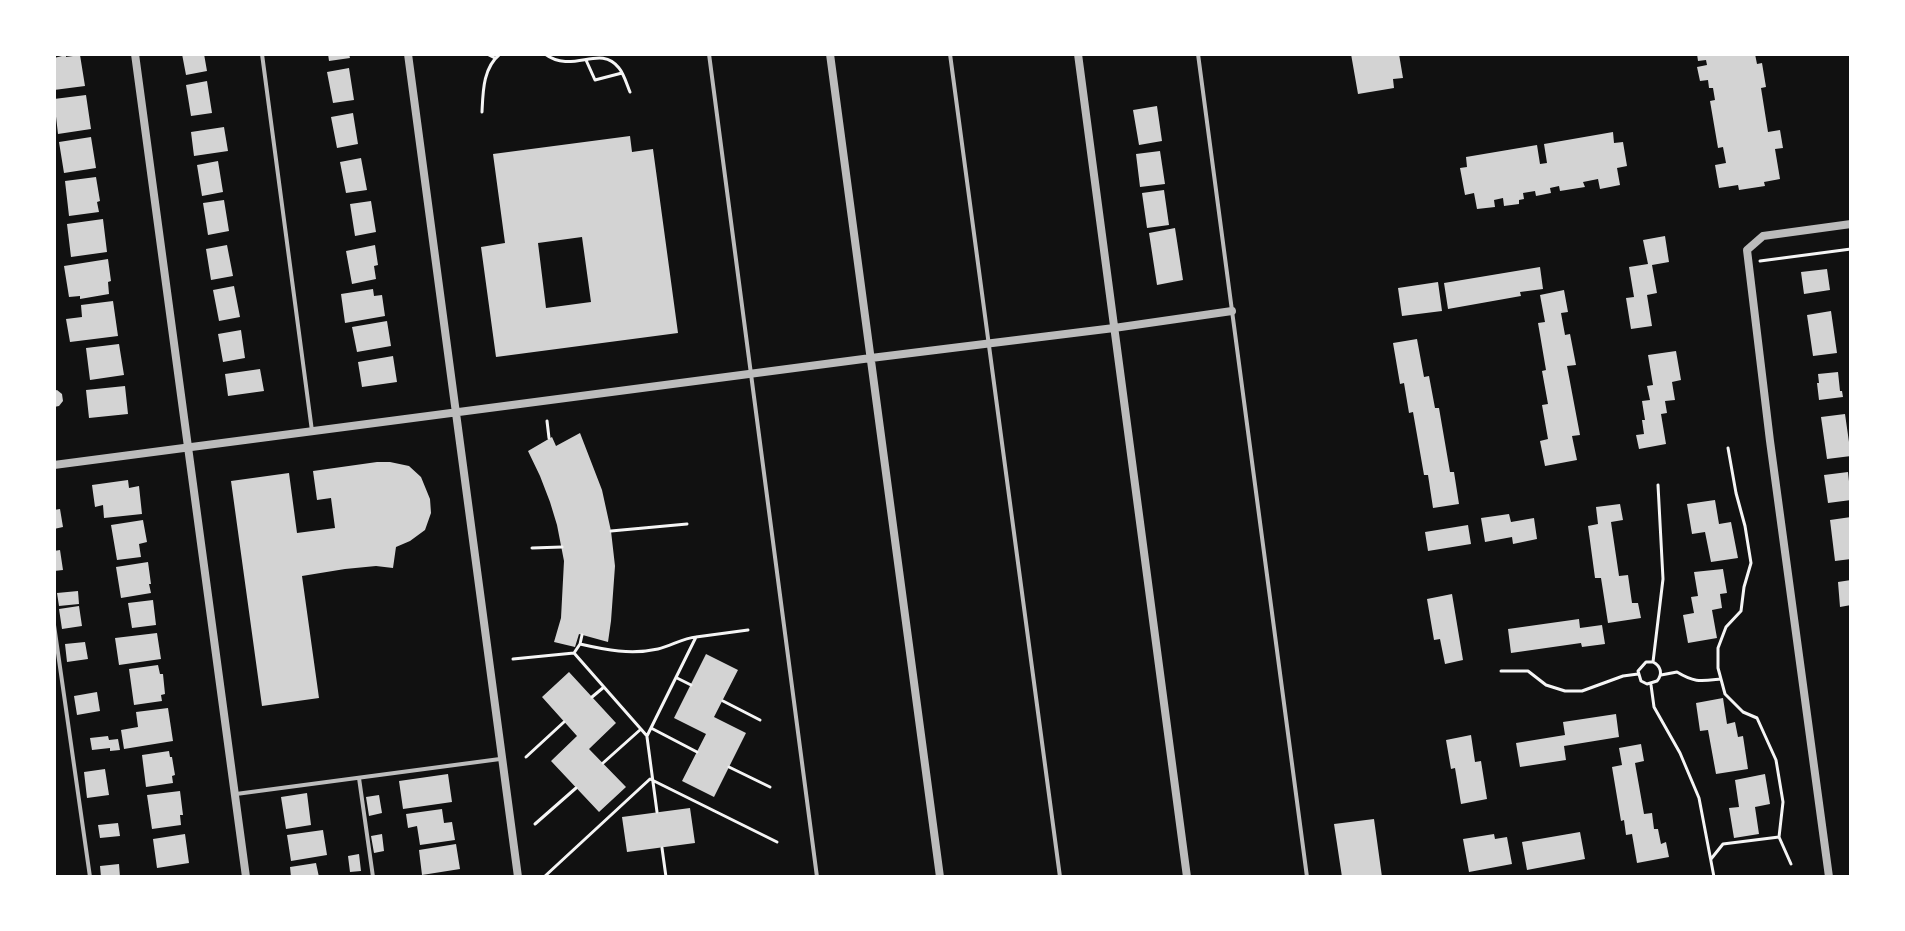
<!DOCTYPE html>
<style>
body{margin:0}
#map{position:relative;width:1905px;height:931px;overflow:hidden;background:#111;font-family:"Open Sans",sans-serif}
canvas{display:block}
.frame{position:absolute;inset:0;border:56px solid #fff;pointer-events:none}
</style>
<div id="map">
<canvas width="1905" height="931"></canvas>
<div class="frame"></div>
</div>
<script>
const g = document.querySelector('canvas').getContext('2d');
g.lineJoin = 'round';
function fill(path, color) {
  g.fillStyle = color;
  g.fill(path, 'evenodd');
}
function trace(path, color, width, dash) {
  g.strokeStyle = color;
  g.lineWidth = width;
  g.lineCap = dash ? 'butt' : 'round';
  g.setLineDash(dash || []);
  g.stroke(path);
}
fill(new Path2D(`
 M182,54H204L207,71L186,75Z
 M328,54H349L350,58L329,61Z
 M1351,54H1399L1403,78L1393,79L1394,88L1358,94Z
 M1697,54H1755L1757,64L1762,63L1766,87L1761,88L1768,132L1780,130L1783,148L1775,149L1780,179L1764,182L1765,186L1739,190L1738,185L1719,188L1715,165L1726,163L1723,147L1718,148L1710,101L1715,100L1713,88H1709L1708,80L1700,81L1697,67L1707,65L1706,60L1698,61Z
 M66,55V57L80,55L85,86L54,90V58Z
 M349,68L354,100L333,103L327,72Z
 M207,81L212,113L191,116L186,85Z
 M86,95L91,129L58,134L54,99Z
 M1157,106L1162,141L1139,145L1133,110Z
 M353,113L358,144L337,148L331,117Z
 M224,127L228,151L194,156L191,132Z
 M1613,132L1614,143L1623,142L1627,166L1617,168L1620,185L1600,189L1598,179L1583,182L1585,187L1560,191L1559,186L1550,188L1551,193L1536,196L1535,191L1523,193L1524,199L1519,200V204L1504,206L1503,198L1494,200L1495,207L1477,209L1474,193L1465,195L1460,168L1467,167L1466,157L1537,145L1540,164L1547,163L1544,144Z
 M630,136L632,152L653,149L678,333L496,357L481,247L505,243L493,154ZM582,237L591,302L546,308L538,243Z
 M91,137L96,168L64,173L59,142Z
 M1160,151L1165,184L1140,187L1136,154Z
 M361,158L367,190L346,193L340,162Z
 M218,161L223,192L202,196L197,165Z
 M96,177L100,201L97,202L99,212L69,216L65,181Z
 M1164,190L1169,225L1147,228L1142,193Z
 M224,200L229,231L208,235L203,203Z
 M371,201L376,232L355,236L350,204Z
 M103,219L107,252L71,257L67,224Z
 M1175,228L1183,280L1157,285L1149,233Z
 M1665,236L1669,262L1652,265L1657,293L1647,295L1652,326L1631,329L1626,298L1634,297L1629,267L1648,264L1643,240Z
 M227,245L233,276L211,280L206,249Z
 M375,245L378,265L374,266L376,279L352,284L346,251Z
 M108,259L111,281L108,282L109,294L80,299V296L69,297L64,266Z
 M1540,267L1543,289L1520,292L1521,296L1448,309L1444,283Z
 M1827,269L1830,290L1804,294L1801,272Z
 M1438,282L1442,311L1402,316L1398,288Z
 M234,286L240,317L219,321L213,290Z
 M373,289L374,296L382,295L385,316L345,323L341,294Z
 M1564,290L1568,312L1561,313L1565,335L1570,334L1576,365L1567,366L1580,435L1572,436L1577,460L1545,466L1540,441L1548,439L1542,405L1548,404L1542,371L1546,370L1538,323L1545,322L1540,295Z
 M113,301L118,336L70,342L66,319L82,317L81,305Z
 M1831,311L1837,353L1813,356L1807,315Z
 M387,321L391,346L357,352L352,327Z
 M241,330L245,358L223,362L218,334Z
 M1417,339L1424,377L1429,376L1435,408H1439L1450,472H1454L1459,504L1433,508L1428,475H1424L1413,412L1409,413L1404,383L1400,384L1393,343Z
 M119,344L124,375L90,380L86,348Z
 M1676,351L1681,380L1672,382L1675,400L1665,401L1667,413L1661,414L1666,444L1639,449L1636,435L1644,434L1642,420H1645L1642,401L1650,400L1647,386L1653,385L1648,355Z
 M393,356L397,382L362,387L358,362Z
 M260,369L264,391L228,396L225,374Z
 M1838,372L1840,391H1842L1843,397L1819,400L1817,383H1819L1818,374Z
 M125,386L128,414L89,418L86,390Z
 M57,390L62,394L63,401L59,406L54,407V391Z
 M1845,414L1851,456L1827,459L1821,417Z
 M580,433L602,490L611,531L615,566L611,621L608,642L579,634L575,647L554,642L561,618L564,561L557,525L550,502L540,476L528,451L552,437L556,446Z
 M377,462H390L409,466L421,477L430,499L431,513L425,530L410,541L396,547L393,568L376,566L345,569L302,576L319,698L262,706L231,481L289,473L297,533L335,528L331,498L317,500L313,471Z
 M1848,472L1851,500L1828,503L1824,475Z
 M128,480L129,488L139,486L142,514L104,518L103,505L95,507L92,485Z
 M1715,500L1719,524L1731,522L1738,558L1711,562L1705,532L1692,534L1687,504Z
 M1620,504L1623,520L1611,522L1619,576L1628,575L1632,603H1638L1641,618L1608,623L1601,578H1595L1588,526L1598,524L1596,507Z
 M60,509L63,527L54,529V510Z
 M1509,514L1511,522L1534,518L1537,539L1513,544L1512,537L1485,542L1481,518Z
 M1851,517V559L1835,561L1830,520Z
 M143,520L147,542L139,544L141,557L117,560L111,525Z
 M1468,525L1471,544L1428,551L1425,532Z
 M60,550L63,570L54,571V551Z
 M148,562L151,584H149L151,593L121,598L116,567Z
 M1723,569L1727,593L1720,594L1722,608L1712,610L1717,638L1688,643L1683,615L1694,613L1691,597L1698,596L1694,572Z
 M1851,580V605L1840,607L1838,582Z
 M78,591L79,604L59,606L57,593Z
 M1452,594L1463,660L1445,664L1440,639L1434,640L1427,599Z
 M153,600L156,625L132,628L128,603Z
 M79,606L82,626L62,629L59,609Z
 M1579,619L1580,628L1602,625L1605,644L1582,647L1581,643L1511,653L1508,629Z
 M157,633L161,659L119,665L115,638Z
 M85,642L88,659L67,662L65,644Z
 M706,654L738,670L714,717L746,733L714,797L682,781L706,734L674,718Z
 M158,665L160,674H163L165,694L161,695L162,701L134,705L129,669Z
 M569,672L616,723L589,749L626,787L599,812L551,761L577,736L542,697Z
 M97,692L100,711L77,715L74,696Z
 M1723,698L1727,724L1735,722L1738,737L1743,736L1748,769L1716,774L1708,730L1700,731L1696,703Z
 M168,708L173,741L124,749L121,730L138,727L136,712Z
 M1616,714L1619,737L1564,746L1566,760L1520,767L1516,743L1565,735L1563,722Z
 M1471,735L1475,762L1481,761L1487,799L1461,804L1455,768L1451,769L1446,740Z
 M108,736L109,740L118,739L120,750L110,751V748L92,750L90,738Z
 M1641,744L1644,761L1635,763L1644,814L1652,813L1654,829H1658L1661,844L1666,842L1669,857L1637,863L1632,834L1626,835L1624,820L1621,821L1612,767L1622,765L1619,748Z
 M169,751L170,757H172L175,775L172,776L173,783L146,787L142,755Z
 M105,769L109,795L87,798L84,772Z
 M448,774L452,802L403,809L399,781Z
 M1765,774L1770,804L1755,807L1759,834L1734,838L1729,808L1739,807L1735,780Z
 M180,791L183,815H180L181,825L152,829L147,795Z
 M307,793L311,825L286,829L281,797Z
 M379,795L382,813L369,816L366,797Z
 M690,808L695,843L627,852L622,817Z
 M442,809L444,823L452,822L455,840L420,845L417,826L408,828L406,814Z
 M1374,819L1382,877H1342L1334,824Z
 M118,823L120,836L100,838L98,825Z
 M323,830L327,855L291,861L287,835Z
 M1580,832L1585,859L1527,870L1522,842Z
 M185,834L189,863L157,868L153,839Z
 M382,834L384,851L374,853L371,836Z
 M1494,834L1495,839L1507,837L1512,864L1469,872L1463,839Z
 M456,844L460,869L422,875L419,850Z
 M359,854L361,871L350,872L348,856Z
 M316,863L319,877H291L290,867Z
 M119,864L120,877H101L100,866Z`), '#d3d3d3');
trace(new Path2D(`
 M487,54L495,58
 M545,54C573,75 600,43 619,68C624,74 627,85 630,92
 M586,60L595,80L622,73
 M482,112C483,91 483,68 500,54
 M1760,261L1851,249
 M547,421L549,438
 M1728,448L1736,493L1745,526L1751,563L1744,587L1741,611L1726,627L1718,648V668L1725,694L1743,712L1757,718L1776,760L1783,802L1779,837
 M611,531L687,524
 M532,548L562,547
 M580,644L582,635
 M574,653L647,736L696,637L748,630
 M513,659L574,653L580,644C606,650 631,655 658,649C671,646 683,638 696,637
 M1653,662H1646L1638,671L1641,681L1647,684L1657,681C1663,674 1661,666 1653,662L1663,579L1658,485
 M1501,671H1528L1546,685L1565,691H1582L1623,676L1638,674
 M1661,675L1677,672C1695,683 1701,681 1721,679
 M677,678L691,685
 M1651,685L1654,707L1680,753L1699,798L1714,877
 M592,697L604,687
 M723,701L760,720
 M651,728L697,752
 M647,737L657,812
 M526,757L564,722
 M603,763L641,729
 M729,767L770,787
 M535,824L576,788
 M662,848L666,877
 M1711,859L1723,844L1779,837L1791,864
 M544,877L650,779L777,842`), '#f5f5f5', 3);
trace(new Path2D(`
 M262,54L312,431
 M709,54L817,877
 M950,54L1060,877
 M1198,54L1307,877
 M54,625L90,877
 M359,778L373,877
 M236,794L500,759`), '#bcbcbc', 4);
trace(new Path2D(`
 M135,54L246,877
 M408,54L518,877
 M830,54L940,877
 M1078,54L1187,877
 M54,465L871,358L1114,328L1232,311
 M1829,877L1770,441L1747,250L1763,236L1851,224`), '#bcbcbc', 8);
</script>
